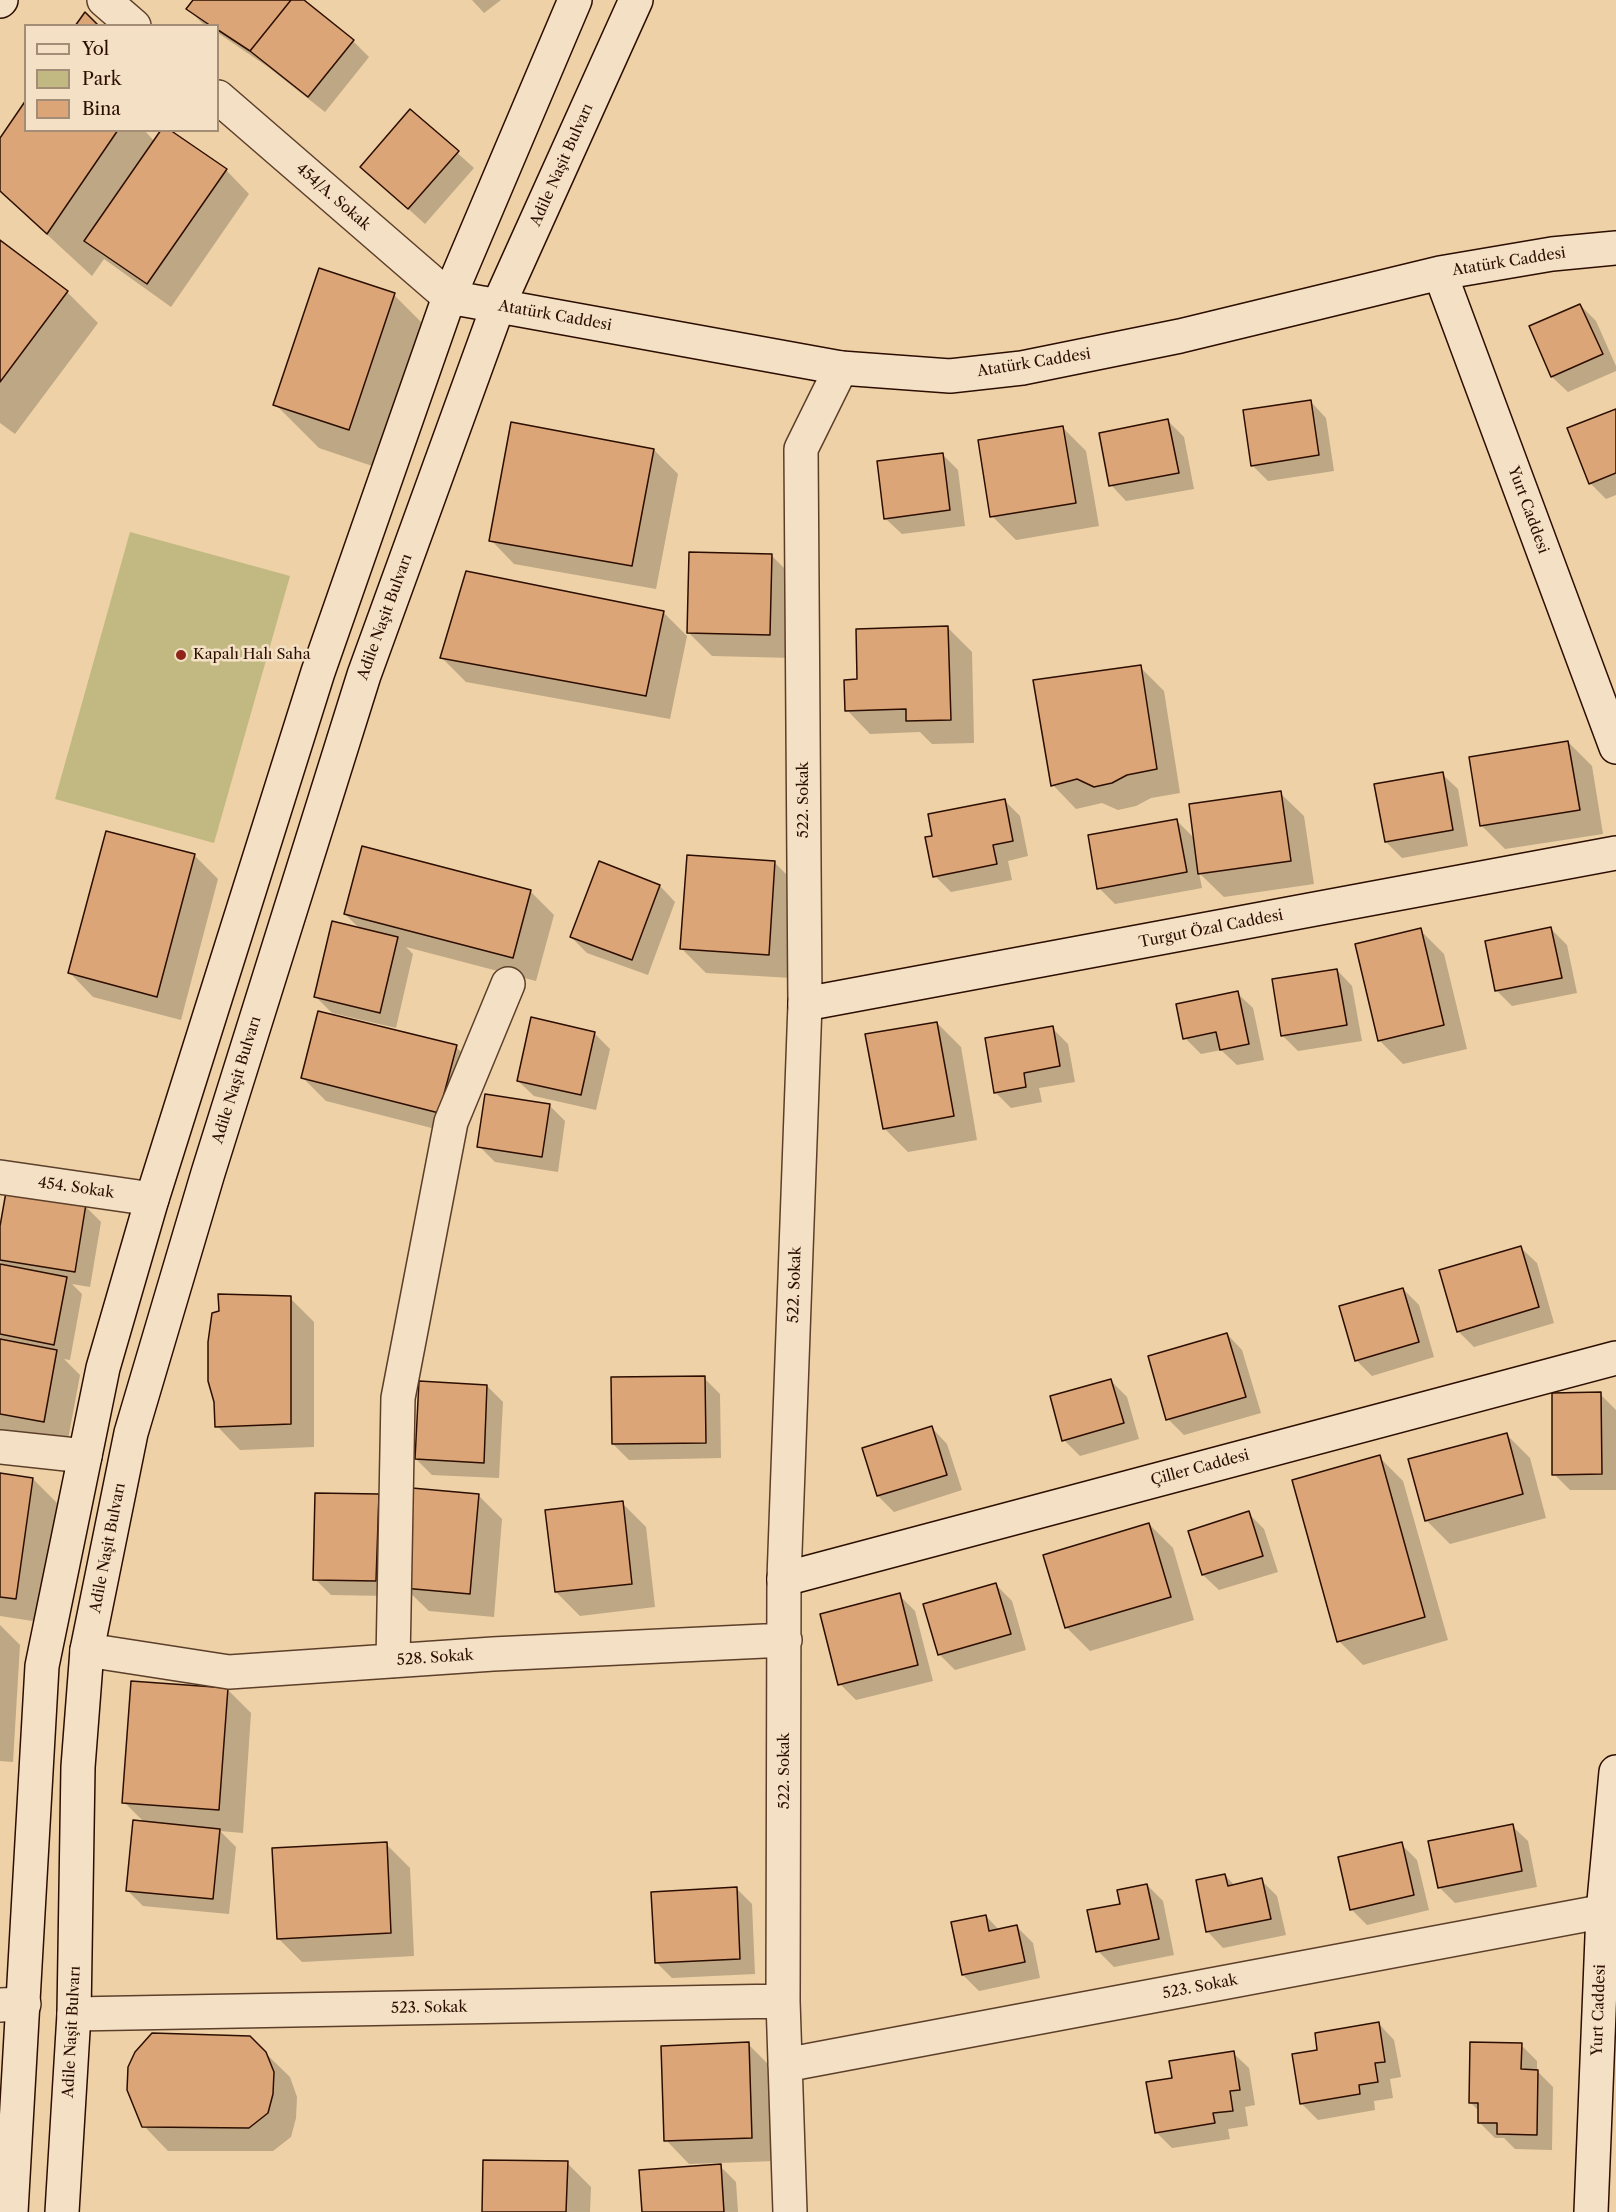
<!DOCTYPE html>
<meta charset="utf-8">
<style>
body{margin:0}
#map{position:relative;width:1616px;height:2212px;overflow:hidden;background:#eed1a6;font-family:"Libre Caslon Text",serif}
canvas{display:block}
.legend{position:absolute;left:24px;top:24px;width:195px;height:108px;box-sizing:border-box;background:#f4e1c5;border:2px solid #a48d76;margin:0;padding:8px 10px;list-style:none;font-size:18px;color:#2c0e00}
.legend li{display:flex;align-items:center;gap:12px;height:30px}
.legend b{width:30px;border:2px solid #a48d76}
</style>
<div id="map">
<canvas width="1616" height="2212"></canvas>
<ul class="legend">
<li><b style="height:8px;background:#f4e1c5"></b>Yol</li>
<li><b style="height:16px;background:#c1b981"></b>Park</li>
<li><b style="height:16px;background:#dba578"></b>Bina</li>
</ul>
</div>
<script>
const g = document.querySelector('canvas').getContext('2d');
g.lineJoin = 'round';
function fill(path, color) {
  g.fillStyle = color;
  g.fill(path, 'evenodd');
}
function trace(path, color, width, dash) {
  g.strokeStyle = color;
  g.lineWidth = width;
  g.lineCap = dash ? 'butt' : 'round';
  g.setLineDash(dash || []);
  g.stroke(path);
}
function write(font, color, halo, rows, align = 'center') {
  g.font = font + ' "Libre Caslon Text",serif';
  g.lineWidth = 5;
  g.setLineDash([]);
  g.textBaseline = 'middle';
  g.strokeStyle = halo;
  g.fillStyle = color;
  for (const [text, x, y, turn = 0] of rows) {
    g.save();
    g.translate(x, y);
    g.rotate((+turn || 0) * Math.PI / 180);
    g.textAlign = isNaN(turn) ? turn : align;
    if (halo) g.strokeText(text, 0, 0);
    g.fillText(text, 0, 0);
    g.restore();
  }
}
fill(new Path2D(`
 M130,532L290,576L214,843L55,799Z`), '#c1b981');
fill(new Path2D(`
 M195,0H302L353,41L369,57L325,112L268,67L218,33V26L204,25L188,9Z
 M472,0H501L484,13Z
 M411,111L474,168L425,224L362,167Z
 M26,130H144L155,142L226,170L249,194L171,307L104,259L92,276L0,191V141Z
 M0,242L67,292L98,323L15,434L0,423Z
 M394,295L438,339L393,473L319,448L275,404Z
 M1580,305L1596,321L1616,366V371L1568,392L1552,377L1531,327Z
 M1311,402L1326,418L1334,471L1268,481L1252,465Z
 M1616,411V495L1606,499L1590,483Z
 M1168,421L1184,437L1194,489L1126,501L1111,485Z
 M1062,427L1086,451L1099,526L1016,540L992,516Z
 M654,450L678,474L656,589L514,564L491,540Z
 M942,454L958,470L965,526L902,534L886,519Z
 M771,555L795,579L793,658L712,656L688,632Z
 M663,612L687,636L670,719L466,682L442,658Z
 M948,628L972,652L974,743L932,744L920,732L870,734L847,710L859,681Z
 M1140,667L1164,691L1180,793L1151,798L1136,806L1118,810L1102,803L1076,809L1053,785Z
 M1568,742L1592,766L1603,834L1505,849L1481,825Z
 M1442,774L1458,789L1468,846L1402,858L1386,842Z
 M1280,793L1304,816L1314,884L1224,897L1199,873L1202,888L1115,904L1099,888L1176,820L1195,839Z
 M1004,800L1020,816L1028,856L1008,861L1012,880L951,892L935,876L934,837Z
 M194,855L218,879L181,1020L93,997L70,973Z
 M774,862L798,886L792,978L706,973L682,949Z
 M660,886L675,902L648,975L587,953L571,937Z
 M530,891L554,915L536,981L406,947L413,954L396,1028L332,1013L316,997L361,930L345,914Z
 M1551,929L1567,945L1577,993L1512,1006L1496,990Z
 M1420,930L1444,954L1467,1049L1403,1064L1379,1040Z
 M1337,970L1352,986L1362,1041L1298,1051L1282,1035Z
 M1237,993L1253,1008L1264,1060L1237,1065L1221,1050L1201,1054L1185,1038Z
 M937,1023L961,1047L977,1140L908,1152L884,1128Z
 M1052,1028L1068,1044L1075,1082L1039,1088L1042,1102L1011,1108L995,1092Z
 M594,1033L610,1049L596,1110L534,1096L518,1081Z
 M456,1047L480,1070L463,1136L326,1101L302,1077Z
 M549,1105L565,1121L558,1172L495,1162L479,1146Z
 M85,1206L101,1222L90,1287L72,1284L82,1294L70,1360L64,1359L80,1375L67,1445L0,1433V1265L4,1266L0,1262V1236Z
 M1521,1248L1537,1263L1554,1323L1474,1347L1458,1331Z
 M1403,1289L1419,1305L1434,1357L1372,1376L1356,1360Z
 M290,1298L314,1322V1447L240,1450L217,1426Z
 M1227,1334L1242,1350L1261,1413L1184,1435L1168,1419Z
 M704,1378L720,1394L721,1458L629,1460L613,1444Z
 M1111,1381L1127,1397L1139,1439L1080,1456L1064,1440Z
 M487,1386L503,1402L499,1478L432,1475L416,1459Z
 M1600,1394L1616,1410V1490H1570L1554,1474Z
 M932,1428L947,1444L962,1490L894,1512L878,1496L864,1449Z
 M1506,1434L1530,1458L1546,1518L1450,1544L1426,1520Z
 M1379,1457L1403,1481L1448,1640L1363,1665L1339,1641Z
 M0,1475L33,1479L57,1503L39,1622L0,1616Z
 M378,1495L394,1511L392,1596L331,1595L315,1579Z
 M478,1495L502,1519L494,1617L429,1611L405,1588Z
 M622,1503L646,1527L655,1607L580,1616L556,1592Z
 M1248,1513L1264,1529L1278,1572L1219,1590L1203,1575Z
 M1149,1524L1173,1548L1194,1620L1090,1651L1066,1627Z
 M996,1585L1012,1601L1026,1650L955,1670L939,1654Z
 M899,1595L915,1611L933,1681L856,1700L840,1684Z
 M0,1625L20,1645L13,1762L0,1761Z
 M227,1689L251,1713L243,1833L220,1831L236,1847L229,1914L143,1906L127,1890L145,1823L124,1802Z
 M1512,1826L1528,1841L1537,1887L1455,1903L1439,1887Z
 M386,1844L410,1868L414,1956L302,1962L278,1938Z
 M1401,1844L1417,1860L1429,1910L1367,1925L1351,1909Z
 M1225,1875L1235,1886L1261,1880L1277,1896L1286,1935L1223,1948L1208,1932L1197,1881Z
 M1147,1885L1163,1901L1174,1955L1114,1967L1098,1951L1121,1905Z
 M736,1888L752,1904L755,1974L672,1978L656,1962Z
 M986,1916L1000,1931L1017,1927L1033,1943L1040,1978L979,1991L963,1975Z
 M1379,2024L1394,2040L1401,2077L1390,2079L1393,2098L1374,2101L1375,2110L1318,2120L1302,2104L1293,2055L1319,2051Z
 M250,2038L290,2077L297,2097L296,2118L291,2137L273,2151H168L144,2126Z
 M748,2044L772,2068L775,2161L689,2164L666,2140Z
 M1521,2045L1537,2061V2071L1553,2087L1552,2150L1515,2149L1504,2138H1495L1479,2122L1480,2112L1470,2102Z
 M1233,2053L1249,2068L1255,2105L1245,2107L1248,2126L1228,2129L1230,2139L1172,2148L1156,2132L1174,2079Z
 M567,2163L591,2187L590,2212H484Z
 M720,2166L736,2182L738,2212H643Z`), '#0003');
const building = new Path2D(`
 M193,0H291L250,51L218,30V26H211L186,9Z
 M291,0H304L354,40L308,97L250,51Z
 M85,12L99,26H75Z
 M26,100V130H118L47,234L0,191V138Z
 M410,109L459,151L408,209L360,167Z
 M161,130H170L227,169L147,284L84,241Z
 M0,240L68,291L0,382Z
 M319,268L395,293L349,430L273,405Z
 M1580,304L1603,354L1551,377L1529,326Z
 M1311,400L1319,455L1251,466L1243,410Z
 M1616,409V473L1589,484L1567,428Z
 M1168,419L1179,473L1109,486L1099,433Z
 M511,422L654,449L632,566L489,541Z
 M1063,426L1076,503L990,517L978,440Z
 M943,453L950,510L884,519L877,461Z
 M689,552L772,554L770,635L687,633Z
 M466,571L664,611L646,696L440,658Z
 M948,626L951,720L906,721V709L845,711L844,680L857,679L856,629Z
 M1141,665L1157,769L1127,775L1112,783L1094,787L1077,779L1051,786L1033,680Z
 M1568,741L1580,810L1480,826L1469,757Z
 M1443,772L1453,830L1385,842L1374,784Z
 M1281,791L1291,861L1198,874L1189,804Z
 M1005,799L1013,841L993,845L997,864L933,877L925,837L932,836L928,814Z
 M1177,819L1187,872L1097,889L1088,835Z
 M106,831L195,854L157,997L68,973Z
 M362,846L531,890L513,958L344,914Z
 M687,855L775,861L769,955L680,949Z
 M599,861L660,885L632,960L570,937Z
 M332,921L398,937L380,1013L314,997Z
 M1551,927L1562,978L1495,991L1485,941Z
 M1421,928L1444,1025L1378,1041L1355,944Z
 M1337,969L1347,1025L1281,1036L1272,979Z
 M1238,991L1249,1044L1220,1050L1216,1032L1183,1039L1176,1004Z
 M318,1011L457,1045L439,1113L301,1078Z
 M531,1017L595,1032L581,1095L517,1081Z
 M937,1022L954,1116L883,1129L865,1034Z
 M1053,1026L1060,1066L1024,1073L1026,1087L994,1093L985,1038Z
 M485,1094L550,1104L542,1157L477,1147Z
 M6,1192L86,1204L75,1272L0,1260V1226Z
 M1521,1246L1539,1307L1457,1332L1439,1270Z
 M0,1264L67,1277L54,1345L0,1334Z
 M1403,1288L1419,1342L1355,1361L1339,1306Z
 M218,1294L291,1296V1424L215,1427L214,1402L208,1381V1342L212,1313L219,1311Z
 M1227,1333L1246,1397L1166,1420L1148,1356Z
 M0,1339L57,1350L44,1422L0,1414Z
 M705,1376L706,1443L612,1444L611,1377Z
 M1111,1379L1124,1423L1062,1441L1050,1396Z
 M419,1381L487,1385L484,1463L415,1459Z
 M1601,1392L1602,1474L1552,1475V1393Z
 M932,1426L947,1475L877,1496L862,1448Z
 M1507,1433L1523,1494L1425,1521L1408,1459Z
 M1380,1455L1425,1617L1337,1642L1292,1480Z
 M0,1473L33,1478L16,1599L0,1597Z
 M412,1488L479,1494L470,1594L403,1588Z
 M315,1493L379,1494L376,1581L313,1580Z
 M623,1501L632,1584L555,1592L545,1510Z
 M1249,1511L1263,1556L1202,1575L1188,1531Z
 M1149,1523L1171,1597L1065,1628L1043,1555Z
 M996,1583L1011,1634L938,1655L923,1604Z
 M900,1593L918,1665L838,1685L820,1614Z
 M131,1681L228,1688L219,1810L122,1803Z
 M133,1820L220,1829L213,1899L126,1891Z
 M1513,1824L1522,1871L1438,1888L1428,1841Z
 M387,1842L391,1933L277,1939L272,1848Z
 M1402,1842L1414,1895L1350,1910L1338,1857Z
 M1225,1874L1228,1886L1262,1878L1271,1919L1206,1932L1196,1880Z
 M1147,1884L1159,1939L1096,1952L1087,1910L1120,1904L1117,1890Z
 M737,1887L740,1959L655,1963L651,1892Z
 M986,1915L989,1931L1017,1925L1025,1962L962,1975L951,1922Z
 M1379,2022L1385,2062L1375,2063L1378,2082L1359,2085L1360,2094L1300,2104L1292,2054L1317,2050L1315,2033Z
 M152,2033L250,2036L266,2052L274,2072L273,2094L268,2113L249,2128L142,2127L127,2090L128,2067L135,2052Z
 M749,2042L752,2138L664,2141L661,2046Z
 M1470,2042L1522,2043L1521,2069L1538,2070L1537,2135L1497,2134V2123H1478V2103H1469Z
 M1234,2051L1240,2090L1230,2091L1233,2111L1213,2113L1215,2123L1155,2133L1146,2082L1172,2078L1169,2061Z
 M483,2160L568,2161L566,2212H482Z
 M721,2164L724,2212H642L639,2170Z`);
fill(building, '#dba578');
trace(building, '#2c0e00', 1.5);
const street = new Path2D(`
 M104,0L134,26
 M218,97L449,297
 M0,1177L152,1199
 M0,1447L85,1456
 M87,1650L229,1672L493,1654L785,1640
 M393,1661L398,1398L451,1122L508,984
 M0,2005L24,2004
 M74,2014L783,2001
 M785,2065L1616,1909
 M790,2212L783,2001L784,1579L805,1004L801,449L841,368`);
const secondary = new Path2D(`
 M0,1L1,0
 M1440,273L1616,747
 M449,297L841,368L950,376L1022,368L1180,336L1440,273L1552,254L1616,248
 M805,1004L1616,853
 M784,1579L1616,1358
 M11,2212L42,1666L103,1368L152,1199L318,672L449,297L575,0
 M62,2212L74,2014L78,1767L87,1650L131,1433L208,1173L364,675L498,306L636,0
 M1591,2212L1603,1912L1616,1772`);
trace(street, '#5c3f2a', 36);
trace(secondary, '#2c0e00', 36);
trace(street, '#f4e1c5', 33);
trace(secondary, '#f4e1c5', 33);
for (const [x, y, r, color] of [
 [181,655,6,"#8f2418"]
]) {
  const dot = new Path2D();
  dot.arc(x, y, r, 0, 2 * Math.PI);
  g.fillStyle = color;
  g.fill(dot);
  trace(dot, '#f4e1c5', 2);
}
write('15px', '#2c0e00', '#f4e1c5', [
 ["Adile Naşit Bulvarı",562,165,-66],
 ["454/A. Sokak",333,197,41],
 ["Atatürk Caddesi",1509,262,-9],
 ["Atatürk Caddesi",555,316,10],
 ["Atatürk Caddesi",1034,363,-9],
 ["Yurt Caddesi",1528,510,70],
 ["Adile Naşit Bulvarı",385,617,-70],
 ["522. Sokak",804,800,-90],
 ["Turgut Özal Caddesi",1211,929,-11],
 ["Adile Naşit Bulvarı",237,1080,-73],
 ["454. Sokak",76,1188,8],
 ["522. Sokak",795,1285,-88],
 ["Çiller Caddesi",1200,1468,-15],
 ["Adile Naşit Bulvarı",108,1548,-79],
 ["528. Sokak",435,1658,-4],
 ["522. Sokak",785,1771,-90],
 ["523. Sokak",1200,1987,-11],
 ["523. Sokak",429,2008,-1],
 ["Yurt Caddesi",1599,2010,-88],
 ["Adile Naşit Bulvarı",72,2032,-87]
]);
write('15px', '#2c0e00', '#f4e1c5', [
 ["Kapalı Halı Saha",193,655]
], 'left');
</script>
